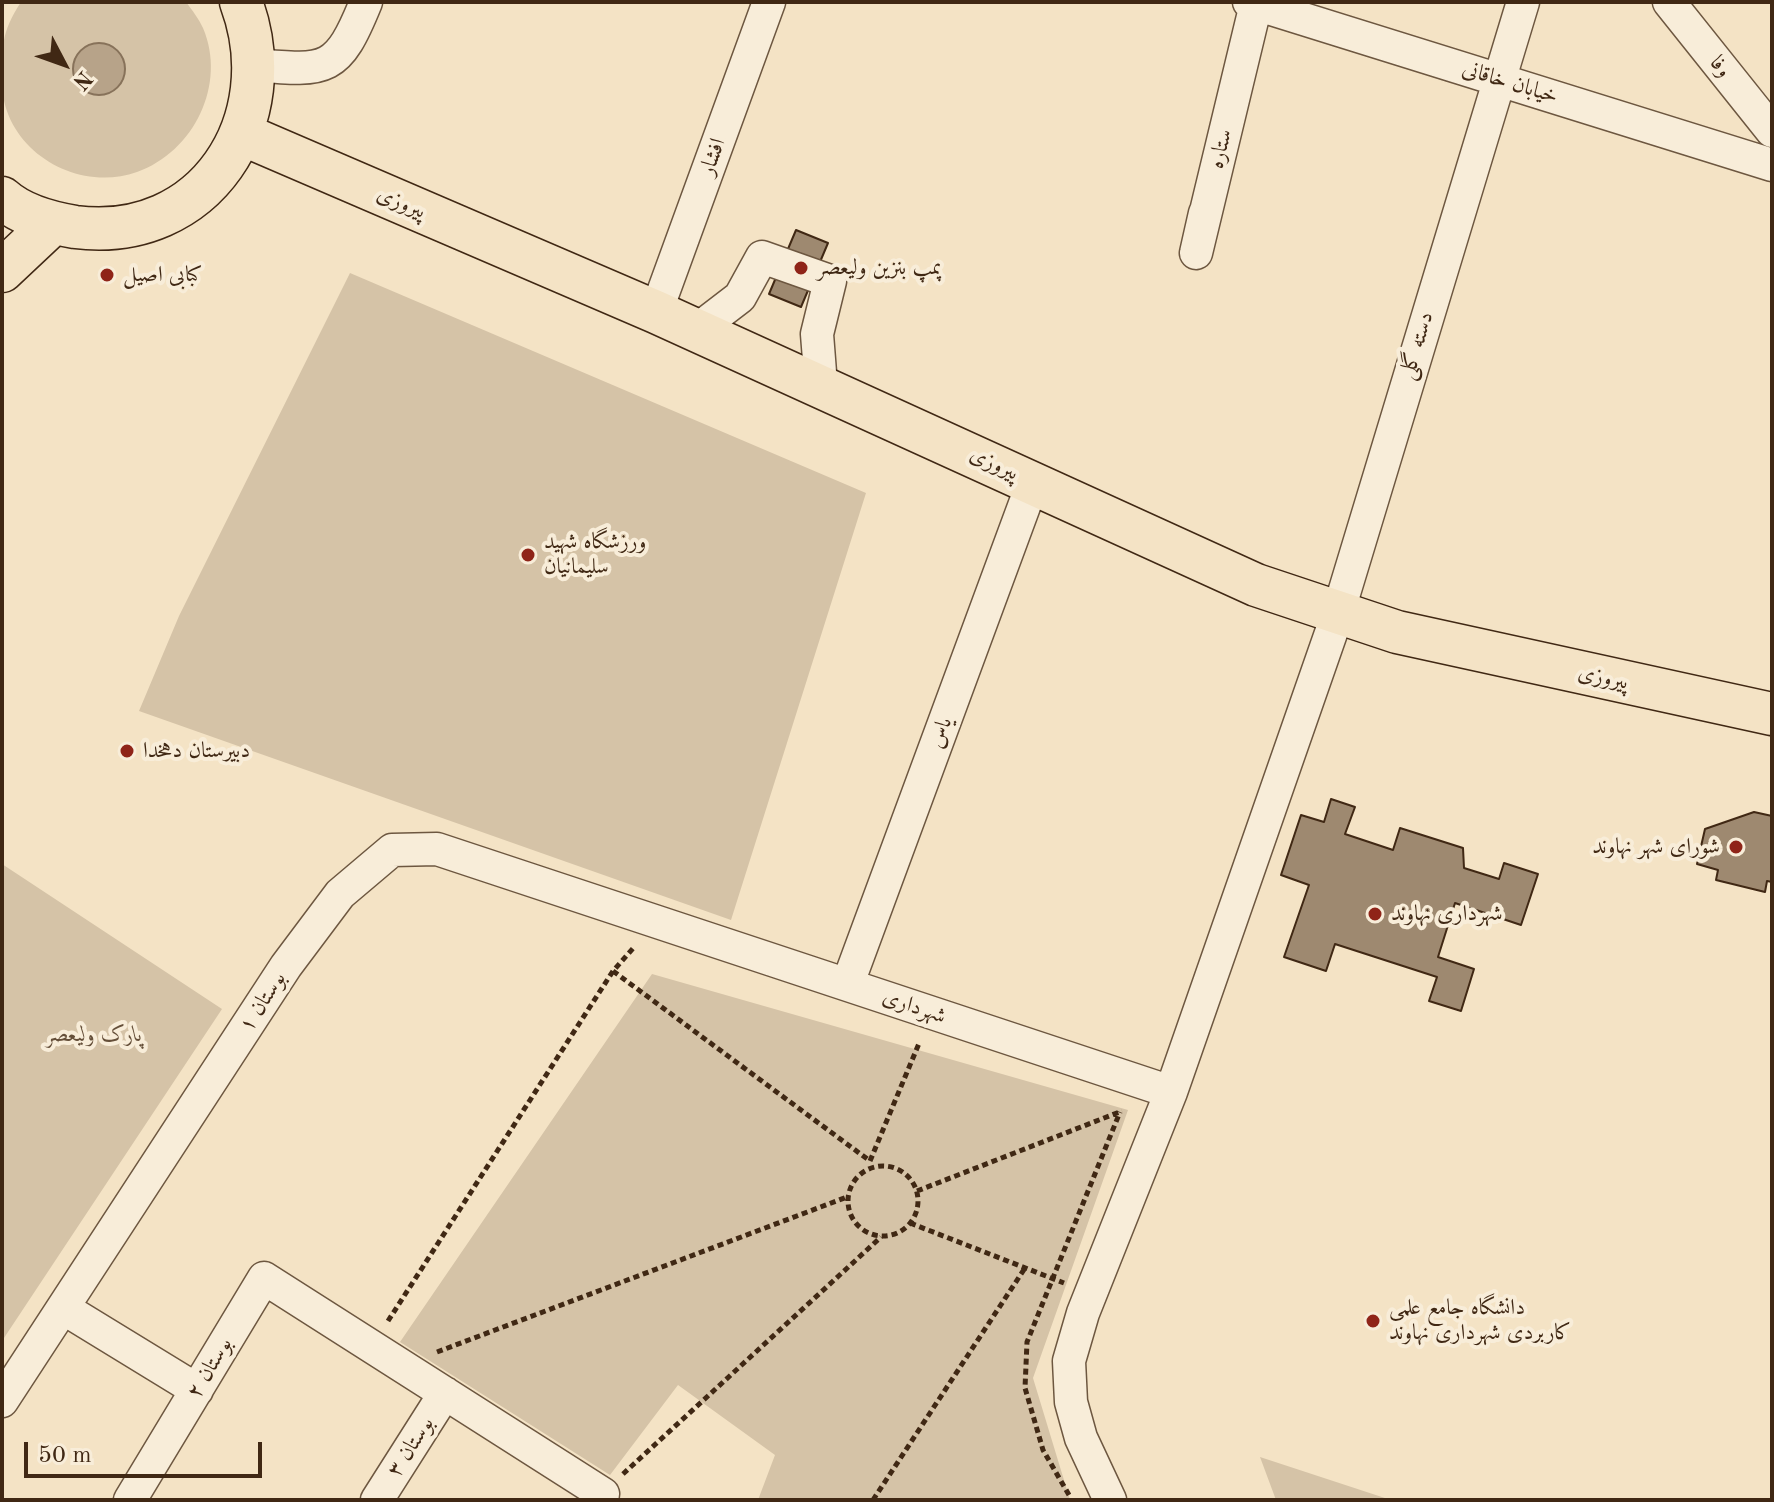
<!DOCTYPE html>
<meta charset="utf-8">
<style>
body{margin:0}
#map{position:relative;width:1774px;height:1502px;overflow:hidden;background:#f4e3c5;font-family:"Old Standard TT",serif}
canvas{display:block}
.frame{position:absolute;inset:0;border:4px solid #402814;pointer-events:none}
.north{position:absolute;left:24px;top:24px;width:80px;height:80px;-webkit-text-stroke:6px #f8edd9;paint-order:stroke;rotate:131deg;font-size:22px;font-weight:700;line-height:32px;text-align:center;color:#402814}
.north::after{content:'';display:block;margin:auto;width:28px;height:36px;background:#402814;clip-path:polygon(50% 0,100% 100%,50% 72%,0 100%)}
.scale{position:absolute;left:24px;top:1442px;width:238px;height:36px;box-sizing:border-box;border:4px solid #402814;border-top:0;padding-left:10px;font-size:24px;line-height:28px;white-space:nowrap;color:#402814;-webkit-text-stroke:6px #f8edd9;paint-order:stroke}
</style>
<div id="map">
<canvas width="1774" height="1502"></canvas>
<div class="frame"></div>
<div class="north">N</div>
<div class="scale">50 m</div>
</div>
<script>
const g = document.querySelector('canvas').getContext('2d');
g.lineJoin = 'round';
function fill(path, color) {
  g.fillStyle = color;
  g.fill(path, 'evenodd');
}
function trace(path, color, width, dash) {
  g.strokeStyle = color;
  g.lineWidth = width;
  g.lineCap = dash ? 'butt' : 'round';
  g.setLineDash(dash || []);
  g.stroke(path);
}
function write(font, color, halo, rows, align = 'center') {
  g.font = font + ' "Old Standard TT",Amiri,serif';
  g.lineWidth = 8;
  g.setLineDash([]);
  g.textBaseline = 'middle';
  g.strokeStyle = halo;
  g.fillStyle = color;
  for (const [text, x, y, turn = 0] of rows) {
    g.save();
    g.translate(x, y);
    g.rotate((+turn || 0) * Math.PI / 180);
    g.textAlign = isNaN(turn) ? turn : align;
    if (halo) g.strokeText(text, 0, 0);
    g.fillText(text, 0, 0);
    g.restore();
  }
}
fill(new Path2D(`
 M21,2H186C192,10 199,19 203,28C227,84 194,152 137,172C75,194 2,148 2,82C2,46 1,33 21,2Z
 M350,273L866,493L731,920L139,711L179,616Z
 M2,864L222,1009L4,1338L2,1337Z
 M652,974L1128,1110L1033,1378L1070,1500H758L775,1455L678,1385L610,1475L400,1342Z
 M1260,1457L1391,1500H1276Z`), '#d5c3a7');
const water = new Path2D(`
 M73 69a26 26 0 1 1 52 0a26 26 0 1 1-52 0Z`);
fill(water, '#b7a389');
trace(water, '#87725a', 2);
const building = new Path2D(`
 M796,230L828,243L801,307L769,294Z
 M1331,799L1355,807L1345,834L1393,850L1400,828L1463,848L1464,868L1499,879L1504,863L1538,874L1521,925L1455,903L1438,957L1474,969L1461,1011L1429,1001L1437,977L1335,944L1326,971L1284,957L1309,885L1281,875L1301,815L1324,822Z
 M1754,812L1772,816V882L1767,881L1765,892L1716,880L1718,870L1697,864L1705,829Z`);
fill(building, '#9e8970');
trace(building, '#402814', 2);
const minor = new Path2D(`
 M1249,2L1772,165
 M1669,2L1772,131
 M256,65C328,72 338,71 366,2
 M1205,213L1196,253L1256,4
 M656,312L769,2
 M697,330L740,297L762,257L830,281L817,334L821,385
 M848,983L1033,482
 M63,1308L197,1390
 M2,1401L286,966L340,894L392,850L437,849L1171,1092L1338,613L1523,2
 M130,1500L264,1278L603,1494L600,1500
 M377,1500L445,1393
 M1110,1500L1081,1438L1071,1402L1069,1361L1083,1313L1171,1092`);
const major = new Path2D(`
 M242,134L656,312L1256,585L1397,632L1772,714
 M2,198C21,215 51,223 75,227C205,244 285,120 241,2
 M2,271L52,224`);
trace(minor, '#6d5740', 35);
trace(major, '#402814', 45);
trace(new Path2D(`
 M613,971L870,1161
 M870,1161L920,1041
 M848 1201a35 35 0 1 1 70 0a35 35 0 1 1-70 0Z
 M917,1191L1122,1111
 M910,1223L1064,1283
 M388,1321L613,971L635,946
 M437,1352L847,1197
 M623,1474L881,1237
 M1069,1495L1043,1450L1025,1388L1027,1342L1120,1112
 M873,1500L1025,1268`), '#402814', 5, [6, 4]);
trace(minor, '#f8edd9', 32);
trace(major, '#f4e3c5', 42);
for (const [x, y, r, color] of [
 [801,268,8,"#8f2418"],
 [107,275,8,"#8f2418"],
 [528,555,8,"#8f2418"],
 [127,751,8,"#8f2418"],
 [1736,847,8,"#8f2418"],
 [1375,914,8,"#8f2418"],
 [1373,1321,8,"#8f2418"]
]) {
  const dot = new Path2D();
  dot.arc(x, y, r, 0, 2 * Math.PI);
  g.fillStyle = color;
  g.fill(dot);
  trace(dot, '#f8edd9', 3);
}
write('22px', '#402814', '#f8edd9', [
 ["وفا",1720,67,51],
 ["خیابان خاقانی",1510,83,17],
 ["ستاره",1221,149,-76],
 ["افشار",713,157,-70],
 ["پیروزی",401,203,23],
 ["دسته گلی",1417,346,-73],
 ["پیروزی",994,464,25],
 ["پیروزی",1603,678,12],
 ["یاس",941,733,-70],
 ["بوستان ۱",263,1002,-57],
 ["شهرداری",914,1007,19],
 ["بوستان ۲",210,1368,-59],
 ["بوستان ۳",411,1447,-57]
]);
write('22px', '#402814', '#f8edd9', [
 ["پمپ بنزین ولیعصر",817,268],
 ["کبابی اصیل",123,275],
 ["ورزشگاه شهید",544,542],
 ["سلیمانیان",544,567],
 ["دبیرستان دهخدا",143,751],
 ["شورای شهر نهاوند",1720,847,"right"],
 ["شهرداری نهاوند",1391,914],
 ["دانشگاه جامع علمی",1389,1308],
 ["کاربردی شهرداری نهاوند",1389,1333]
], 'left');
write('italic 22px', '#654f39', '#f8edd9', [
 ["پارک ولیعصر",94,1035]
]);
</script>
